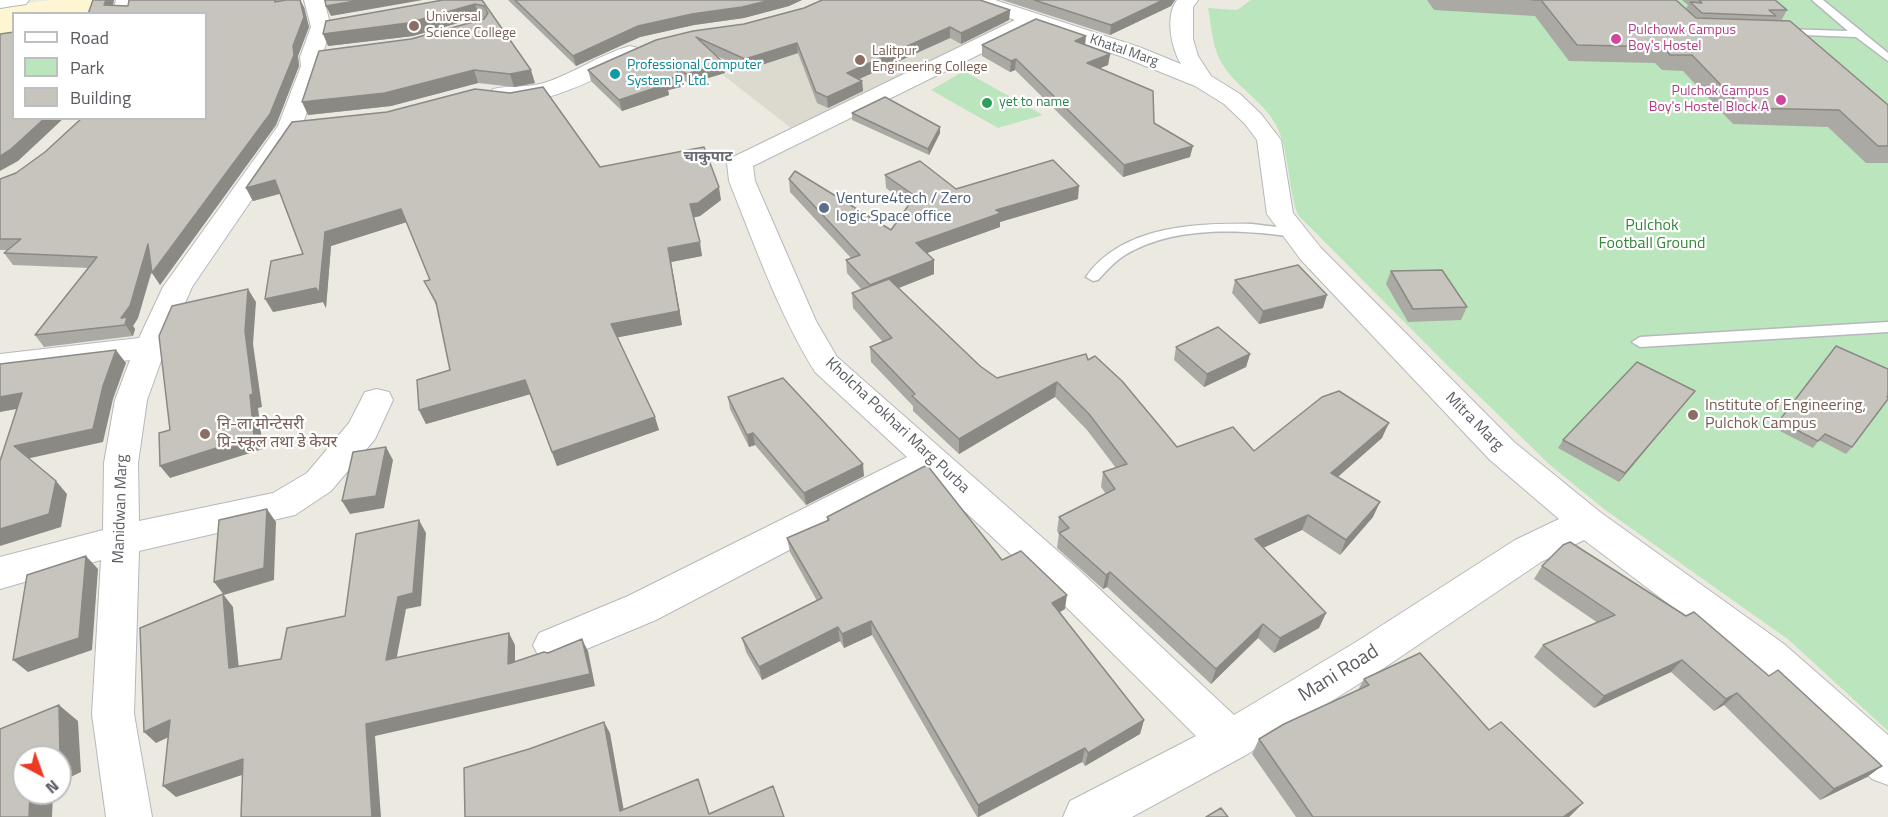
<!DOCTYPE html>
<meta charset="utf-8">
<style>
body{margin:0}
#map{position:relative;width:1888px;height:817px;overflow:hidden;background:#eceae0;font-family:"Titillium Web",sans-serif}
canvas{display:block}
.legend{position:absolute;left:12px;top:12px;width:195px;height:108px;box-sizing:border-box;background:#fff;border:2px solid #bdbec0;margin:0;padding:8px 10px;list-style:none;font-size:18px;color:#595c61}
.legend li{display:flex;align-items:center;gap:12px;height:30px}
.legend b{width:30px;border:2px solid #bdbec0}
.north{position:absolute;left:12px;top:745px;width:60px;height:60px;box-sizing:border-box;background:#fff;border:2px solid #bdbec0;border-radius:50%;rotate:139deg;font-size:16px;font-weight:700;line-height:24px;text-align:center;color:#595c61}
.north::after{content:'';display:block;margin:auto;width:21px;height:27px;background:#ed3a25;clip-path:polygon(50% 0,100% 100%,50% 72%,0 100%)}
</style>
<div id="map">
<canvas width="1888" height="817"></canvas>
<ul class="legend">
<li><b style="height:8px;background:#fff"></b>Road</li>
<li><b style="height:16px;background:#bbe5bc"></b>Park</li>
<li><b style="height:16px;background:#c7c4bd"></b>Building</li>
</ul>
<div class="north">N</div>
</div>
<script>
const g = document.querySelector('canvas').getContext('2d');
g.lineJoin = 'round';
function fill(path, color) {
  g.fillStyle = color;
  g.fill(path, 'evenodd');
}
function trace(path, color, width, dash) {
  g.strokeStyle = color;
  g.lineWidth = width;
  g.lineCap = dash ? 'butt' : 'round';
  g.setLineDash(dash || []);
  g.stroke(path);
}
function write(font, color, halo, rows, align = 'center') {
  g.font = font + ' "Titillium Web","Noto Sans Devanagari",sans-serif';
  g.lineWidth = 4.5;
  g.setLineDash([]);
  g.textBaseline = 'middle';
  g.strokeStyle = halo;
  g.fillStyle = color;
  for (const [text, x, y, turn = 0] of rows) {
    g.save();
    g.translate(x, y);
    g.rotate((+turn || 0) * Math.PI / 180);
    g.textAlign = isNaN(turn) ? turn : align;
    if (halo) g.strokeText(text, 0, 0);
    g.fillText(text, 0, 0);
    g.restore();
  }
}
fill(new Path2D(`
 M52,0H120L112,13L14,14L13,38L0,40V6Z`), '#fef5d3');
fill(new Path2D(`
 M955,3L1016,27L796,132L723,75Z`), '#dcd9ce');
fill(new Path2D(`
 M1251,0H1888V731L1789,640L1604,509L1550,465L1446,364L1298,215C1288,189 1289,148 1276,125C1262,99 1232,85 1219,58C1212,43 1211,24 1208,8L1237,10Z
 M964,71L1043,115L998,128L931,90Z`), '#bbe5bc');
const lane = new Path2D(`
 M1812,0H1823L1888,53V61L1856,37L1779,34L1778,32L1783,29L1848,31Z
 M1252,224L1293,229L1300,233L1293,237C1240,229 1173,226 1125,255C1115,261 1106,271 1098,280L1093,281L1086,277C1122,226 1195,223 1252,224Z
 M1888,322V332L1640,347L1632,342L1640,337Z`);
const street = new Path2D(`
 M0,0H29L26,4L0,8Z
 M116,0H136L132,14H112Z
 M304,0H324L331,27L322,57L323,66L302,126L192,287L166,347L147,400L138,463L139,521L273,493L307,473L349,423L365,392L377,389L389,392L393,400L375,439L331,491L295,515L139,551L134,714L152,817H106L92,714L101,560L0,589V557L103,530L104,463L115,400L130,360L0,376V354L139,338L163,287L278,126L301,66L300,57L311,27Z
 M965,0H995L1139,47L1181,64C1171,48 1165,16 1177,0H1198L1193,7V39L1198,56L1211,76L1240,94L1261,114L1281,140L1293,213L1321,248L1514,442L1600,512L1784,644L1888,735V785L1872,779L1756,670L1584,540L1541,562L1384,668L1246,755L1132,817H1063L1070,801L1196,736L1050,591L928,477L656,620L553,663L539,657L533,645L539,633L628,596L907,457L815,372C778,312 755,246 729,181L727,163L731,158L1015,20L968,4ZM1035,27L1123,57L1195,86L1224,104L1245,124L1257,140L1267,214L1301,260L1490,460L1559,519L1515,540L1356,642L1234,715L1078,569L837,357L816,321L755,181L753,166Z
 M630,46L638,48L641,53L638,58C595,78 542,111 493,99L489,94L493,89C510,85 527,88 544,83C573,74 600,54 630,46Z`);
trace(lane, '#b6b8bd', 3);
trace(street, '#b6b8bd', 2);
fill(lane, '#fff');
fill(street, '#fff');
fill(new Path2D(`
 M93,0H114L113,5L128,6L129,0H283L304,7L309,27L298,56L299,66L276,125L160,285L152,271L138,318L133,326L135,329L133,336L44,347L35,335L89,268L13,265L4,253L7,250H0V179L206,118L88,14Z
 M482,0L535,83L514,87L478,83L391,106L308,115L411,39L484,18L479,17L413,36L328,46Z
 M508,0H802L789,6L744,18L694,25L640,37L576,66Z
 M1002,0H1175L1171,6L1110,35Z
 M1427,0H1676L1686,9L1688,5L1682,0H1775L1787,10L1781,21L1888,105V163H1866L1828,127L1733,124L1683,71L1662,70L1655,63L1569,61L1535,16L1434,10Z
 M804,8L1010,10L1009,20L961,44L950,38L859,79L862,81L863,91L828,108L817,103L798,53L746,70L717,56L724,63L725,73L688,84L678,74L681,87L668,90L669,95L622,111L591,81L588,70L744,24Z
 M982,45H1086L1110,54L1108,65L1100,68L1154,123L1190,157L1123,177L1015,70L1010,72L982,56Z
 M852,113L940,127V133L929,155L852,120Z
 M600,167L721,200L700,216L693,217L702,256L671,262L682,325L617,337L659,430L557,466L530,394L426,424L419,410L450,370L437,307L424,281L430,280L407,222L331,246L326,308L323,302L273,312L303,254L280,194L253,201L246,188Z
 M885,175L956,189L1078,199L1000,222V227L927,253L934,260V274L898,288L980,366L997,378L1088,360L1177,447L1254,451L1382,438L1338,477L1373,517L1340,555L1302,530L1263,548L1326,613L1319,628L1274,653L1258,638L1211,684L1107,587L1103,589L1057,548L1059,533L1057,531L1059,517L1106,494L1101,487L1103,472L1116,468L1087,430L1055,397L959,454L913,411V406L871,362L870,347L882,341L853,308L852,293L862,290L847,273L846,260L851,258L790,192L789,179L891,230L909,205L886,188Z
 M1391,271L1467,307L1461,320L1408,322L1386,284Z
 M1235,280L1323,308L1259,324L1232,293Z
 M1836,346L1852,447L1846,454L1819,440L1813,448L1774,428Z
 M1176,347L1250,354L1246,367L1204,387L1174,360Z
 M728,397L864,476L806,505L755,445L749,447L730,409Z
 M1688,399L1619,482L1558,448L1563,440Z
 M827,517L1002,560L1065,609L1060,612L1144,720L1140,734L1085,766L1082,762L979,817H977L872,635L844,648L840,641L762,680L746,652L742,638L817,601L790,552L787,538L827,521Z
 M1542,566L1769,676L1882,766L1867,777L1820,800L1724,705L1714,711L1671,672L1594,708L1534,657L1543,645L1598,623L1534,579Z
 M1364,679L1489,730L1583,803L1569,817H1296L1252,754L1259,739L1358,690Z`), '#aba9a3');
fill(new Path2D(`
 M106,0H114L111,14L104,5Z
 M300,0L304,7L309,27L298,56L299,66L276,125L160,285L152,273L293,46Z
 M361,0H423L331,16L326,6Z
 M771,0H802L789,6L744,18L694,25L640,37L576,66L573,56L638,26L692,14Z
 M1163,0H1175L1171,6L1110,35L1111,25Z
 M475,4L479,17L413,36L328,46L323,34Z
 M1010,10L1009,20L961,44V33Z
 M950,27V38L848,84L847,73Z
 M1086,36L1085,47L1075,41Z
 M797,43L798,53L746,70L745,59Z
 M1110,54L1108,65L1086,74L1087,63Z
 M1016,59L1015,70L1010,72L1011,61Z
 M724,63L725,73L688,84L686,74Z
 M474,70L478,83L391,106L308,115L302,102Z
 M531,70L535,83L514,87L510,74Z
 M679,76L681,87L668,90L669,95L622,111L619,100L663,80Z
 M862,81L863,91L828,108L827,97Z
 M45,118H64L18,161L0,171V156Z
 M940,127V133L929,155L928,149Z
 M1193,146L1190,157L1123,177L1124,165Z
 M275,180L282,193L253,201L246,188Z
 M1079,186L1078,199L1000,222V227L916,257V243L996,210Z
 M719,187L721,200L700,216L692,218L690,204Z
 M401,209L407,222L331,246L326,308L323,302L273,312L265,299L325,232Z
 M700,242L702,256L671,262L682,325L615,338L611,324L668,248Z
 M148,244L156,255L138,318L133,326L135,329L133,336L121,318Z
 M934,260V274L871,299L870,285Z
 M248,289L256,302L253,344L262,407L258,408L263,449L170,478L160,466L250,395L245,331Z
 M1327,295L1323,308L1259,324L1263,311Z
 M116,350L126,363L113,399L103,442L26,459L14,446L103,386Z
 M1250,354L1246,367L1204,387L1207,374Z
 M525,380L531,394L426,424L419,410Z
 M1057,382L1055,397L959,454V439Z
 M1695,391L1688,399L1619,482L1625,473Z
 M22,393L33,406L0,412V397Z
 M655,417L659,430L557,466L552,452Z
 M1389,423L1382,438L1325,488L1331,473Z
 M753,433L755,445L749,447L747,435Z
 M386,447L393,460L384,508L350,514L342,501Z
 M863,464L864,476L806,505L804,493Z
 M56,481L67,494L61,527L0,546V529Z
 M1380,502L1373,517L1340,555L1346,540Z
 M267,509L276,522L274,580L224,595L214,582Z
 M1308,515L1302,530L1250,554L1255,539Z
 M419,520L426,533L421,606L406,609L394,672L386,660L398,597Z
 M86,556L98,569L92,650L28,672L13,660Z
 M1110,572L1107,587L1103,589L1106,575Z
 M223,594L233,607L240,680L229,668Z
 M1067,595L1065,609L1051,617L1052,603Z
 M1326,613L1319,628L1274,653L1280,638Z
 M871,621L872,635L844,648L842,634Z
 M1263,624L1258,638L1211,684L1216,669Z
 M838,627L840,641L762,680L759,667Z
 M509,633L515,645V676L508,664Z
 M582,639L588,651L595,686L375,736L381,817H372L366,724L590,674Z
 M1682,660L1671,672L1594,708L1604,696Z
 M1737,693L1724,705L1714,711L1726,699Z
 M59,705L78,721L81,772L60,782Z
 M170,720L182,731L156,743L144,732Z
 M1144,720L1140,734L1085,766L1088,753Z
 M604,722L610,733L625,817L620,811Z
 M1085,748L1082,762L978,817V805Z
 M243,759L254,771L176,797L163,786Z
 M1882,766L1867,777L1820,800L1834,789Z
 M30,793H53L52,817H29Z
 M1583,803L1569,817H1563Z`), '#8b8984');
const building = new Path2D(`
 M93,0H106L104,5L128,6L129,0H275V2L286,0H300L304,17L293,46L294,55L270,114L152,273L148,244L130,306L121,318L127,317L125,325L35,335L97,257L4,253L21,239H0V179L16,173L45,152L82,118H206V14H88Z
 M325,0H361L326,6Z
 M443,0H482L531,70L510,74L474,70L385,93L302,102L319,51L411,39L484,19L488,13L484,6L475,4L408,23L323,34L326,21Z
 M515,0H771L742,7L692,14L638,26L573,56Z
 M822,0H980L1010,10L961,33L950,27L847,73L862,81L827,97L816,92L797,43L745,59L696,37L724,63L686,74L673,60L679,76L663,80L667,84L619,100L588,70L656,40L693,31L744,24L804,8Z
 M1034,0H1163L1111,25Z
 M1532,0H1676L1696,18L1790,21L1888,105V146H1878L1839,110L1743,108L1692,55H1670L1664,47L1577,45L1541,0Z
 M1699,0H1775L1787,10H1769L1776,16L1702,13L1690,2L1702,3Z
 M1036,19L1086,36L1075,41L1110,54L1087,63L1153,91L1154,123L1193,146L1124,165L1016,59L1011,61L982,45Z
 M14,32V118H45L10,150L0,156V34Z
 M543,87L600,167L704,147L719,187L698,203L690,204L700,242L668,248L679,311L611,324L655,417L552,452L525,380L419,410L417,380L450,370L436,302L424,281L430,280L401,209L325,232L319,294L316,288L265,299L271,261L303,254L275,180L246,188L292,122L387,112L475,89L510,93Z
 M885,97L940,127L928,149L852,113Z
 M1053,160L1079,186L996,210L1001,213L916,243L934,260L870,285L846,260L860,255L789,179L795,171L891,230L915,196L885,175L920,161L956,189Z
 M1298,265L1327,295L1263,311L1235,280Z
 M1442,270L1467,307L1413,309L1391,271Z
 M889,279L980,366L997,378L1086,354L1088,360L1095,356L1122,381L1177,447L1233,427L1254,451L1322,397L1339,391L1389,423L1331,473L1380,502L1346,540L1308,515L1255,539L1326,613L1280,638L1263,624L1216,669L1110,572L1106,575L1059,533L1069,528L1059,517L1115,489L1103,472L1127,464L1089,414L1057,382L959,439L912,396L915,394L870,347L892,338L852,293Z
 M248,289L245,331L253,394L250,395L254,436L160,466L159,433L170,430L159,336L172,306Z
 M1218,327L1250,354L1207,374L1176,347Z
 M1836,346L1888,369V395L1887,397H1888V399L1852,447L1825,434L1818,441L1779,421Z
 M116,350L103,386L93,429L14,446L56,481L49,514L0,529V461L22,393L0,397V364Z
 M1637,362L1695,391L1625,473L1563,440Z
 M783,378L863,464L804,493L753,433L747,435L728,397Z
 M386,447L376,496L342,501L353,452Z
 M927,465L1002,560L1021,551L1067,595L1052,603L1144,720L1088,753L1085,748L978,805L871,621L842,634L838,627L759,667L742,638L822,598L787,538L829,520L827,517Z
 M267,509L264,568L214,582L219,520Z
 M419,520L413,593L398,597L386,660L509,633L508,664L544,652L548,653L582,639L590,674L366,724L372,817H241L243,759L163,786L170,720L144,732L140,628L223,594L229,668L281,659L287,628L345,616L356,534Z
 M1570,542L1686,616L1694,612L1769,676L1778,670L1882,766L1834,789L1737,693L1726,699L1682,660L1604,696L1543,645L1615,615L1542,566L1563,545Z
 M86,556L79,638L13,660L27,575Z
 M1420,653L1489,730L1501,722L1583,803L1563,817H1313L1259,739L1284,724L1369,685L1364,679Z
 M59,705L60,756L24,757V793H30L29,817H0V729Z
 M604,722L620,811L698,779L709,814L773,786L784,817H465L464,768L529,749Z
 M1221,808L1228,817H1206Z`);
fill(building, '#c7c4bd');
trace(building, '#8b8984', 1.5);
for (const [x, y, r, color] of [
 [414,26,6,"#8d6e63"],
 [1616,39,6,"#d1479c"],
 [860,60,6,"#8d6e63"],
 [615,74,6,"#0f9aa8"],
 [1781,100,6,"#d1479c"],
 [987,103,6,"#2e9e5b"],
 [824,208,6,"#5c6f8a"],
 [1693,415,6,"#8d6e63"],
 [205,434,6,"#8d6e63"]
]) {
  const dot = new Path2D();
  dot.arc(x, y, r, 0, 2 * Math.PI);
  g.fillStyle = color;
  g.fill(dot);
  trace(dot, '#fff', 2);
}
write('14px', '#785e54', '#fff', [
 ["Universal",426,18],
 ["Science College",426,34],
 ["Lalitpur",872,52],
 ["Engineering College",872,68]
], 'left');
write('14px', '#b23c85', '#fff', [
 ["Pulchowk Campus",1628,31],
 ["Boy's Hostel",1628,47],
 ["Pulchok Campus",1769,92,"right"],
 ["Boy's Hostel Block A",1769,108,"right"]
], 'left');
write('14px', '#595c61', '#fff', [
 ["Khatal Marg",1124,51,19]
]);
write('14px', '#0d838f', '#fff', [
 ["Professional Computer",627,66],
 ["System P. Ltd.",627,82]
], 'left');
write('14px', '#27864d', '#fff', [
 ["yet to name",999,103]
], 'left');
write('bold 15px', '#6a6e74', '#fff', [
 ["चाकुपाट",708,157]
]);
write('16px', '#4e5e75', '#fff', [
 ["Venture4tech / Zero",836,199],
 ["logic Space office",836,217]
], 'left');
write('16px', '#338739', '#fff', [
 ["Pulchok",1652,226],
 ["Football Ground",1652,244]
]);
write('16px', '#785e54', '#fff', [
 ["Institute of Engineering,",1705,406],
 ["Pulchok Campus",1705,424],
 ["नि-ला मोन्टेसरी",217,425],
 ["प्रि-स्कूल तथा डे केयर",217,443]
], 'left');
write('16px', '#595c61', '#fff', [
 ["Mitra Marg",1474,422,45],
 ["Kholcha Pokhari Marg Purba",897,426,43],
 ["Manidwan Marg",121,509,-88]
]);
write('20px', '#595c61', '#fff', [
 ["Mani Road",1339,674,-32]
]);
</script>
